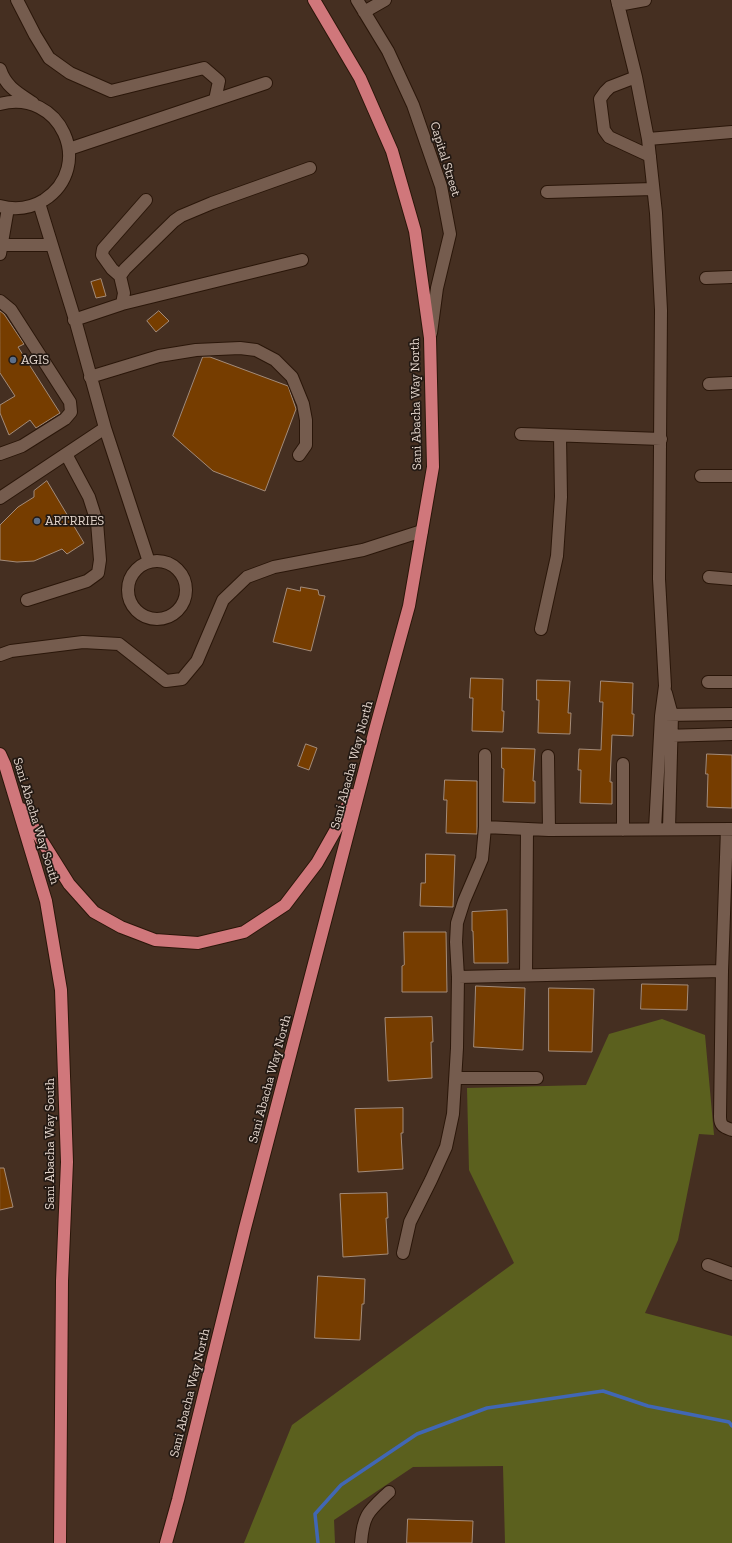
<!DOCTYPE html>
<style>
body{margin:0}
canvas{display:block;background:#452f21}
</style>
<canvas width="732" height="1543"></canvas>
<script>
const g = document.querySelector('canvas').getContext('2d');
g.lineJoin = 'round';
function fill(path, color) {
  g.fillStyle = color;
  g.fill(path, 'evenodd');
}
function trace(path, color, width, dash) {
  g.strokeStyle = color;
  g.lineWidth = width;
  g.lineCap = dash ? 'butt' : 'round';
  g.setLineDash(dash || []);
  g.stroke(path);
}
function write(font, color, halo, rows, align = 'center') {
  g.font = font + ' "Zilla Slab",serif';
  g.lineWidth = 3.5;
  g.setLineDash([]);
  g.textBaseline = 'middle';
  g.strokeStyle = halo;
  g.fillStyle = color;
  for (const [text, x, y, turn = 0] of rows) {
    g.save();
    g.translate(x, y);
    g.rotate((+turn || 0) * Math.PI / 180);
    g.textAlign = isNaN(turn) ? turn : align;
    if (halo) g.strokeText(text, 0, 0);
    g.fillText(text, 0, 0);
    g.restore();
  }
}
fill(new Path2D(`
 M662,1019L705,1035L714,1135L699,1134L678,1240L645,1313L732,1336V1543H505L503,1466L413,1467L334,1520L335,1543H244L292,1425L514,1263L469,1170L467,1088L586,1085L609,1034Z`), '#5b601e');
trace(new Path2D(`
 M318,1543L315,1514L341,1485L417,1434L487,1408L603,1391L648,1406L729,1422L732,1426`), '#4167b4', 3.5);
const building = new Path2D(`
 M101,279L106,296L96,298L91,282Z
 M0,311L4,314L24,344L18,347L60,413L36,428L30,420L9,435L0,413V405L15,396L0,373Z
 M159,311L169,321L156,332L147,321Z
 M203,357H210L288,386L296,409L265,491L213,471L173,436Z
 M47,481L84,543L67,554L62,549L34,561L17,562L0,560V525L18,507L34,497V491Z
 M301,587L318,590L319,595L325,596L311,651L273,642L287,588L300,591Z
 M471,678L503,679L502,711H504L503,732L472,731L473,698H470Z
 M537,680L570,681L568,713H571L570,734L538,733L539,700H537Z
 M601,681L633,683L632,714H634L633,736L612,735L610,782H612V804L580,803L581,770H578L579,749L601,750L603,702H600Z
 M306,744L317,748L309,770L298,766Z
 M502,748L535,749L533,781H535V803L503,802L504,769L502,768Z
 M707,754L732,755V808L707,807L708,774H706Z
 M445,780L477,781V834L446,833L447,800H444Z
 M426,854L455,855L453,907L420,906L421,883H425Z
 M507,910L508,963H474L473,931H472V912Z
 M404,932H446L447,992H402V966L404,965Z
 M642,984L688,985L687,1010L641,1009Z
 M476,986L525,988L523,1050L474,1047Z
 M549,988L594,989L592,1052L549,1051Z
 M432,1017L433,1042H431L432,1078L388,1081L385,1018Z
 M403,1108V1133H401L403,1169L358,1172L355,1109Z
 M0,1168H4L13,1207L0,1210Z
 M387,1193L388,1218H386L388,1254L343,1257L340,1194Z
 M318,1276L365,1279L364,1304H362L360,1340L315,1338Z
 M408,1519L473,1521L472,1543H407Z`);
fill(building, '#763d00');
trace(building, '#a38b79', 1);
const minor = new Path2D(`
 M17,0L35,35L49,58L70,73L111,91L204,68L219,81L215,100
 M357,0L388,51L413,105L441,186L450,234L437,288L431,333
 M617,0L636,77L648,139L656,213L661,310L659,579L665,686L661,716L655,829
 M618,5L645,0
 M364,12L385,0
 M0,69C6,87 18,93 33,103
 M636,77L610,87L605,92L600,99L604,130L609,137L650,156
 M0,104C60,88 96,166 44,200C31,208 15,210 0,206
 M648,139L732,132
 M69,149L266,83
 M547,192L653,189
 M39,203L76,323L105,428L149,562
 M3,245H51
 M0,254L8,208
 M120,276L112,269L102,255L103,249L146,200
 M706,278L732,277
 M0,301L11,310L70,402L71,412L65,419L22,446L0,454
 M122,304L302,260
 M74,320L122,304L124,293L120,276L125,269L174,221L181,216L212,203L310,168
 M90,377L159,356L196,350L240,348L256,350L275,360L292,377L303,404L306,420V445L299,455
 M709,384L732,383
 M521,434L661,439
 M701,476H732
 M0,498L105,428
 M128 590a29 29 0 1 1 58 0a29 29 0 1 1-58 0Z
 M709,577L732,579
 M27,600L87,581L98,573L100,560L97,522L89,497L66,454
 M541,629L557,556L561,497L560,436
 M0,655L11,651L83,642L119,644L166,681L182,679L197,661L223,600L247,577L274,567L363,550L422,531
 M708,682H732
 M666,693L672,715L669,829
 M665,715L732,714
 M664,736L732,734
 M548,756L549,830
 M485,827L549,830L732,829
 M727,829L722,971L720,1117C720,1126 724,1127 732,1130
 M623,830V764
 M526,975L527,829
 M458,977L722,971
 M456,1078H537
 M403,1253L410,1222L431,1180L446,1147L453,1114L457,1048L458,977L456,942L457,923L464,901L482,859L485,827V755
 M708,1265L732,1274
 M361,1543C363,1514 369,1511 389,1492`);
const highway = new Path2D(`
 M0,754L5,765L46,901L61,990L67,1162L62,1281L60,1543
 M22,809L69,884L94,912L121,927L155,940L198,943L244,932L285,905L317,863L343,817L351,795
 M166,1543L178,1500L245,1228L375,730L409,606L433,467L430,338L415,231L392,151L360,78L314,0`);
trace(minor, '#2a1609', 14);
trace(highway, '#2a1609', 14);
trace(minor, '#755c4e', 12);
trace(highway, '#d0777b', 12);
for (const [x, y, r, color] of [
 [13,360,4,"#5c6f8a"],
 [37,521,4,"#5c6f8a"]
]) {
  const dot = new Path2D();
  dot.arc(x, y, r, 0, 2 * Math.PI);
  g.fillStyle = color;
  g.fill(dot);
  trace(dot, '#231913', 1.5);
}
write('13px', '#e2d4cb', '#231913', [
 ["Capital Street",445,159,73],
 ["Sani Abacha Way North",416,404,-91],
 ["Sani Abacha Way North",352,765,-75],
 ["Sani Abacha Way South",36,821,73],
 ["Sani Abacha Way North",270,1079,-75],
 ["Sani Abacha Way South",50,1144,-90],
 ["Sani Abacha Way North",190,1393,-76]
]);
write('13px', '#e2d4cb', '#231913', [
 ["AGIS",21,360],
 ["ARTRRIES",45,521]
], 'left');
</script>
